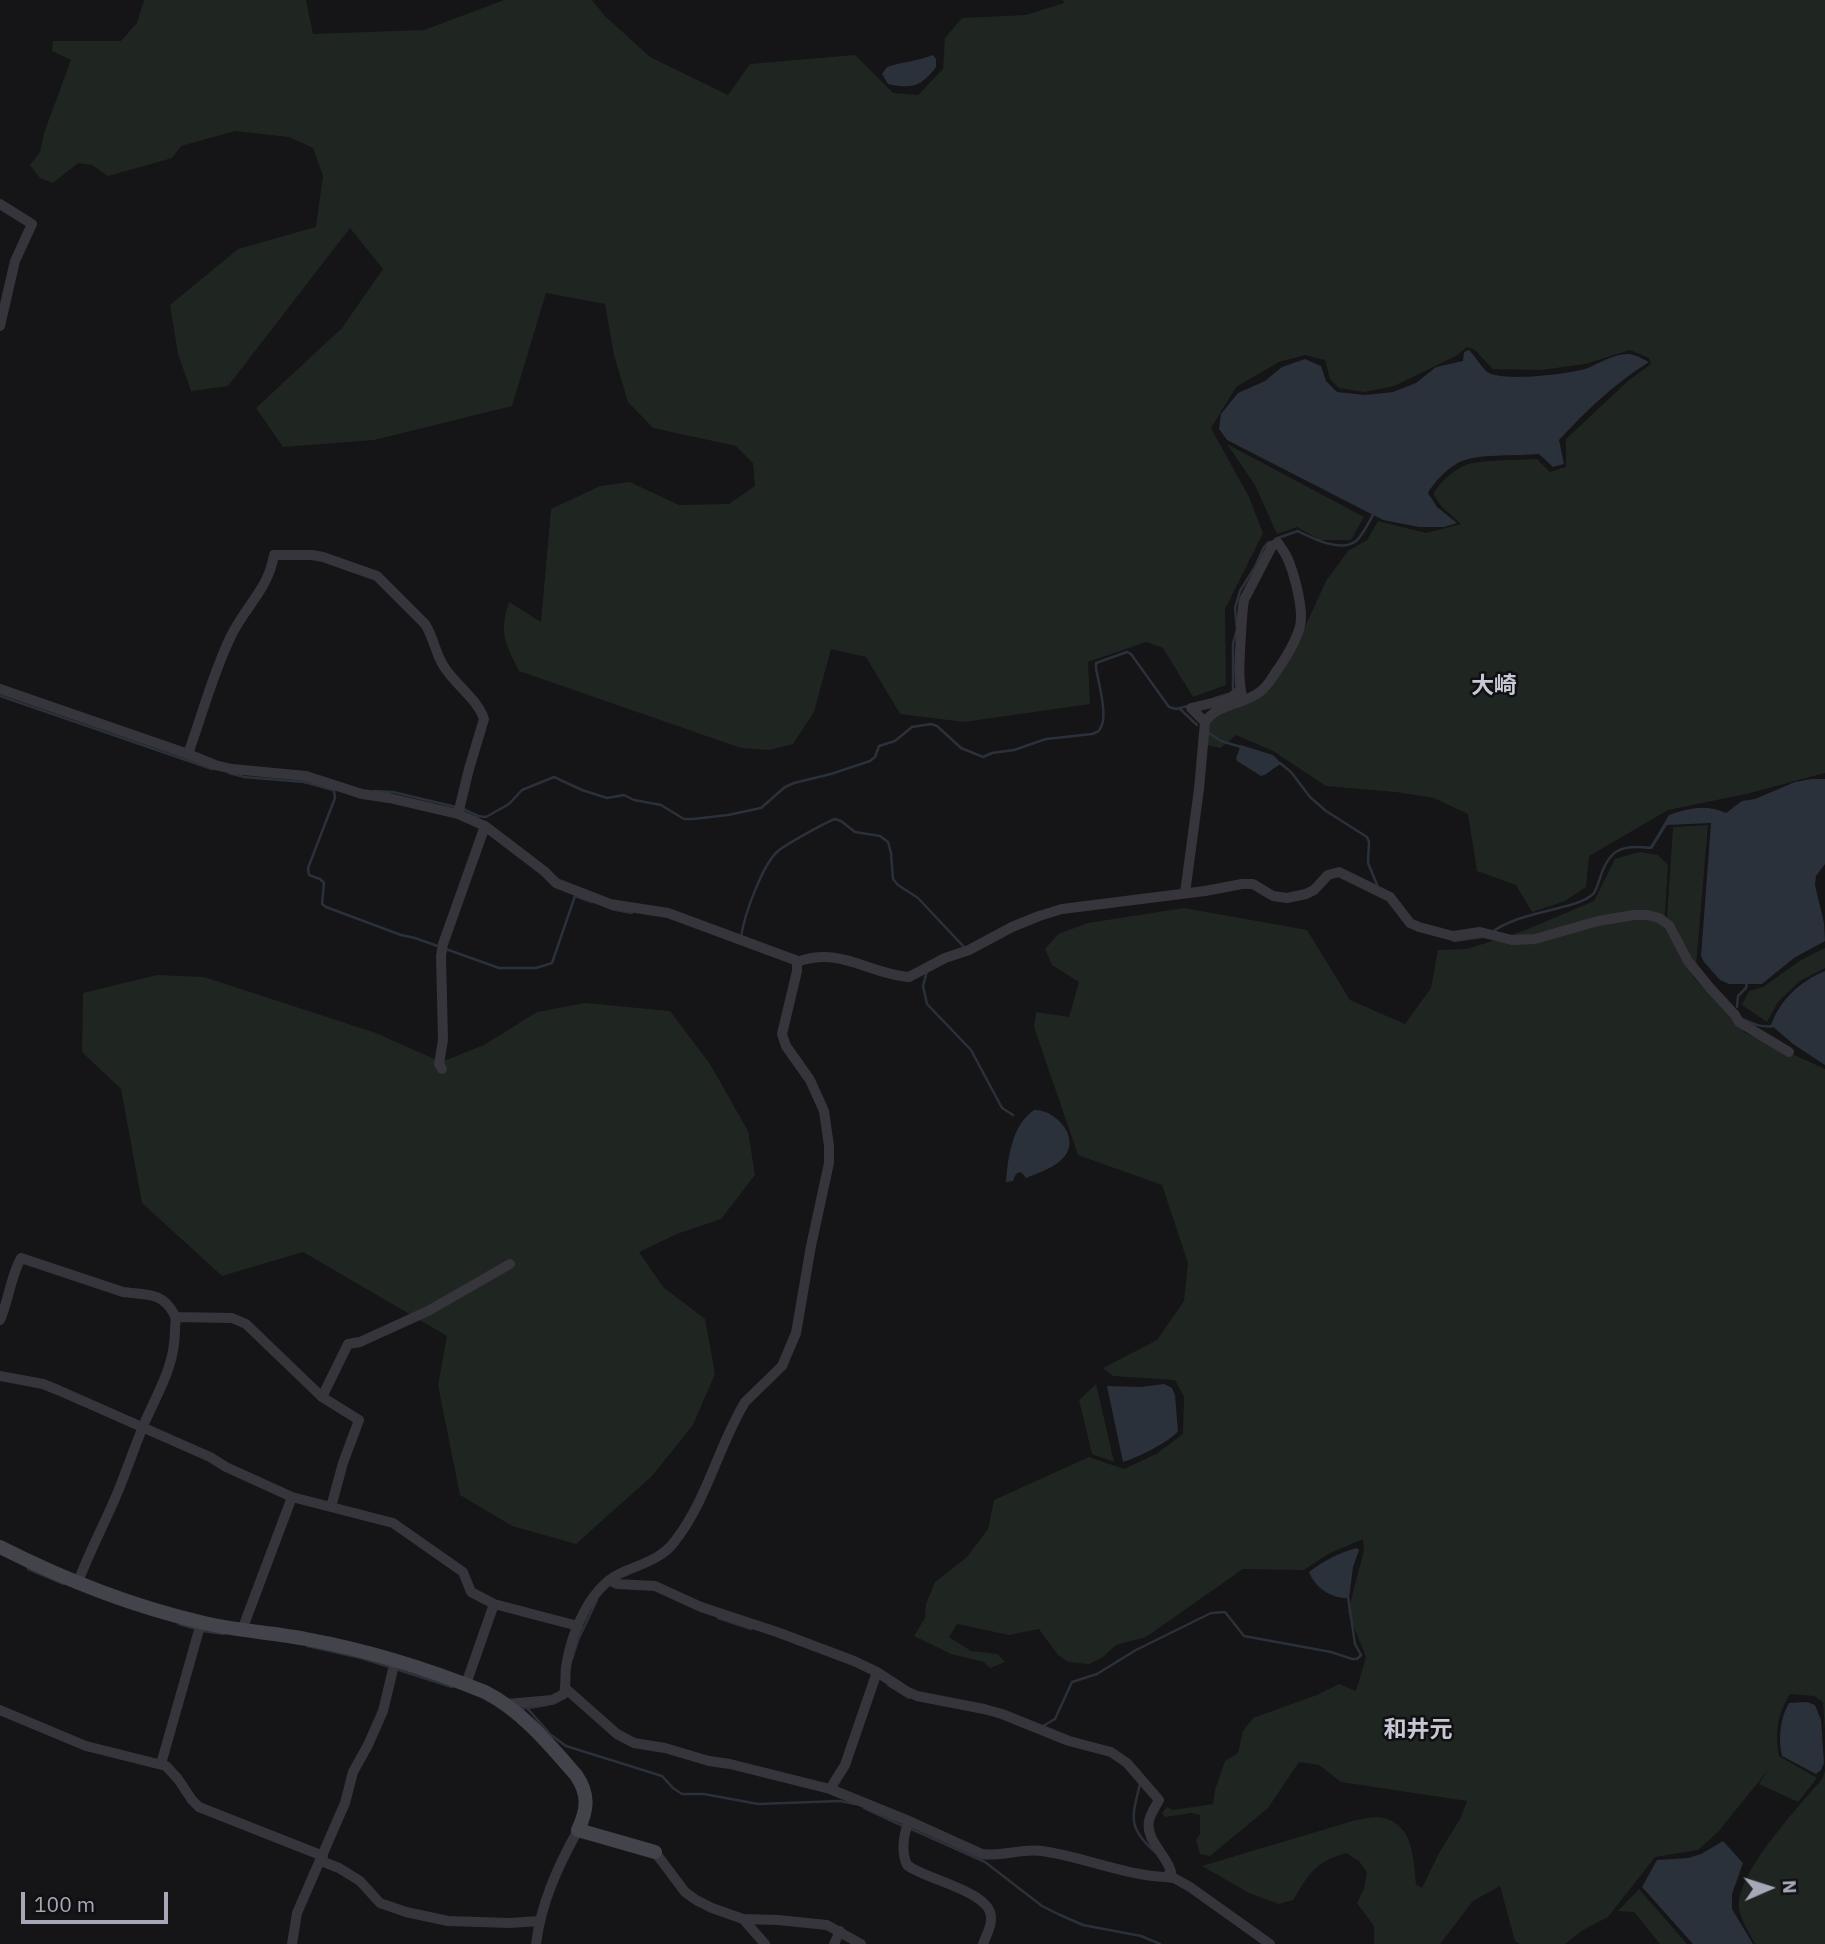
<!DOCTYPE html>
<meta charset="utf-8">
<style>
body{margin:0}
#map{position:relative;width:1825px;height:1944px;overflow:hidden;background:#151416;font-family:"IBM Plex Sans",sans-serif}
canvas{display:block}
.north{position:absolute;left:1734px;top:1853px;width:70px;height:70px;-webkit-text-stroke:5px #100f11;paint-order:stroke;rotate:87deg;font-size:19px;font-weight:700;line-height:28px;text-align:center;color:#a6a8b7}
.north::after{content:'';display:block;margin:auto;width:24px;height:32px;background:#a6a8b7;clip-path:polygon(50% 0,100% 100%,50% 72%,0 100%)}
.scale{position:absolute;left:21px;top:1892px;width:147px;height:32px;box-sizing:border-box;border:4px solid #a6a8b7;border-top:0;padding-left:9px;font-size:21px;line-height:24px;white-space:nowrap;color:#a6a8b7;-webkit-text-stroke:5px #100f11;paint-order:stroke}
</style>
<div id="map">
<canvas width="1825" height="1944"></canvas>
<div class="north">N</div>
<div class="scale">100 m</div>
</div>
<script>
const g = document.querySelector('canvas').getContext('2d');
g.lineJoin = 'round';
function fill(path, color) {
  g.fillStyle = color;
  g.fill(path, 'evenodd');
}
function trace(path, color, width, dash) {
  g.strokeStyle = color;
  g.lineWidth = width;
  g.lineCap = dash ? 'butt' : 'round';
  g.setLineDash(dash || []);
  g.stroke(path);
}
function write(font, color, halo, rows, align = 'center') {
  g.font = font + ' "IBM Plex Sans","Noto Sans JP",sans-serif';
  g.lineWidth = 5;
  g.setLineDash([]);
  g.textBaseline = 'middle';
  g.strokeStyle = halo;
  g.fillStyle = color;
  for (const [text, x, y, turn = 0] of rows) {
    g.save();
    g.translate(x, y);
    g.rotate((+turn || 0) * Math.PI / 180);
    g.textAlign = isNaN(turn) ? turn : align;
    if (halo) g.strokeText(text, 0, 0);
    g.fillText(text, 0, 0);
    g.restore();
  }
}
fill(new Path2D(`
 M144,0H306L313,34L424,30L504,0H592L605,16L650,57L728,95L750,64L855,55L893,93L918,95L943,69L945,38L962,18L1026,15L1064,3L1063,0H1825V773L1746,794L1668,810L1589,856L1586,887L1565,901L1532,912L1516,885L1477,871L1468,814L1434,798L1396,792L1326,786L1273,751L1236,735L1221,748L1206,745L1211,718L1269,691L1295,649L1326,581L1348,551L1367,540L1378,521L1426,533L1461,524L1442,507L1433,494C1440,482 1453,470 1466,465C1477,460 1522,460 1537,459L1550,472L1566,467V439L1629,380L1651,364L1649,358L1630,350L1585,364L1541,370L1493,369L1475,350L1467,347L1456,356L1394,386L1364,392L1339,388L1330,379L1325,360L1305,355L1279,362L1236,387L1211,428L1249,497L1263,533L1225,609L1226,685L1193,697L1163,648L1146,642L1088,662L1090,704L964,722L900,714L866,657L831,649L814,712L793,744L769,750L741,748L519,671C505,642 499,634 509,602L541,622L551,509L600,486L630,482L679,505L729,504L755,486L753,463L736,446L653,428L628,402L614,355L605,304L546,293L512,406L374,440L283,447L256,408L342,328L383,269L350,228L228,386L191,391L178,354L170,305L238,249L316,227L323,176L313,148L289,137L235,131L181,146L172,158L108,176L92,165L78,163L53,183L40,178L30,165L40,152L44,133L71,60L52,51L53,41H121L137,23Z
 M1227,444L1364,517L1351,540H1320L1297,527L1277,534L1255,485Z
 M1708,825L1696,966L1673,922L1667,917L1673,827Z
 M1639,852L1658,855L1668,865L1664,926L1695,979L1744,1032L1825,1069V1731L1823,1702L1814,1696L1790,1694C1777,1716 1775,1731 1779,1756L1817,1778L1798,1802L1759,1784L1768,1770L1718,1832L1698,1850L1655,1857L1608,1917L1583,1930L1565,1944H1520L1515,1941L1500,1886L1473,1901L1440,1944H1374V1926L1357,1903L1364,1889L1367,1872L1359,1861L1346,1853C1313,1863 1310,1873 1293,1900L1279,1904L1249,1893L1202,1866L1356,1820C1364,1819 1376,1816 1384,1818C1414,1826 1413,1859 1416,1884L1422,1888L1439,1853L1460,1819L1467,1801L1341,1782L1319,1765L1299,1762L1268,1808L1210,1856L1200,1854L1196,1840L1200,1834V1815L1191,1813L1165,1817L1162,1813L1167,1807L1173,1810L1213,1804L1215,1790L1225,1761L1238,1753L1243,1731L1253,1718L1317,1695L1339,1684L1356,1691L1366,1657L1348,1612L1364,1550L1363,1539L1328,1554L1304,1570L1243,1569L1146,1637L1116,1645L1103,1657L1089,1664L1068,1662L1058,1655L1039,1629L1009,1635L957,1624L949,1637L971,1651L998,1654L1005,1662L990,1668L984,1662L951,1654L914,1636L925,1618L926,1604L935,1582L967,1557L988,1529L994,1500L1089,1457L1124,1469L1156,1454L1183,1434L1184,1397L1175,1380L1113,1376L1103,1368L1157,1340L1184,1301L1188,1263L1162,1185L1078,1155L1034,1027L1036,1012L1069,1017L1079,982L1052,965L1045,949L1058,934L1088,923L1184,908L1307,930L1350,1000L1405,1024L1431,988L1438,950L1467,949L1523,931L1594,901L1615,859Z
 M1825,948V968L1800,981L1778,1002L1767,1022L1742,1005L1749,991L1763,987L1801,960Z
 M157,975L204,977L376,1033L441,1062L484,1045L537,1012L585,1003L670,1011L710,1064L748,1131L755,1175L721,1219L677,1234L639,1252L663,1287L705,1319L715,1374L693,1425L652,1476L576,1544L512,1526L460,1495L438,1385L447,1336L303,1252L222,1276L142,1203L121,1089L82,1052L83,993Z
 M1096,1384L1114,1462L1092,1454L1079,1400Z
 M1825,1771V1944H1755C1750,1934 1741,1920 1739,1909C1735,1873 1799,1807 1822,1779Z
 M1639,1889L1687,1944H1660L1634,1912L1618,1911Z`), '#1f2621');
fill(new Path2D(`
 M933,55L936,59V67C921,87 912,89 888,84L882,74L887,67C902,62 918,61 933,55Z
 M1469,350C1475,356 1480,365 1486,371C1499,383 1571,374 1588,368C1600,363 1615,353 1629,354C1636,355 1643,359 1649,362C1615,383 1586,411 1559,440L1564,464L1553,467L1539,454C1518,456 1483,454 1465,460C1452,463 1434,482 1428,493L1437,507L1457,523L1444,527H1419L1383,520L1227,440L1219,429L1221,414L1238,393L1265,381L1282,367L1305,359L1321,366L1326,381L1337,392L1365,395L1393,392L1416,383L1436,367L1463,361L1464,352Z
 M1241,745L1273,755L1282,764C1273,767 1268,775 1261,776L1237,761L1236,758Z
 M1811,779H1825V864L1816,876L1815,885L1824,923L1825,941L1794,958L1762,984H1729L1720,980L1704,962L1701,956L1711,823L1667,825L1652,849L1650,847L1669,815C1691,808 1705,804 1726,813L1742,801L1755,799L1795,782Z
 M1825,971V1065L1793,1044L1771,1025C1780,1000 1800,981 1825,971Z
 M1034,1110C1055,1109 1080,1136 1065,1156C1055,1168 1040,1172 1026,1178L1022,1173C1016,1171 1015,1176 1013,1181L1006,1182C1008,1157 1012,1125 1034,1110Z
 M1164,1384L1172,1388L1175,1395L1178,1431C1171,1441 1135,1459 1123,1462L1107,1386L1140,1387Z
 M1357,1548L1359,1550L1353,1567L1349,1598C1332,1599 1315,1588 1309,1572C1322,1562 1340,1552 1357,1548Z
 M1807,1702L1815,1705L1821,1720L1824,1763L1821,1770L1816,1774L1782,1756C1778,1739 1780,1718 1789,1703Z
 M1723,1841L1743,1863L1732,1894V1909L1753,1944H1693L1642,1887L1657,1860L1688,1858L1701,1854Z`), '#2b313a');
trace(new Path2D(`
 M1275,539L1298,531C1312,538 1341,553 1356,541C1363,535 1369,522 1374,513
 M1233,690V644L1237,629L1235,608L1240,591L1255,567L1264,547L1269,542
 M0,696L212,769
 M1215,698L1228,694
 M1179,708L1197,725
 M1209,733L1221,741L1241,747
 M1280,763L1291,772L1310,797L1326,811L1367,837L1369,842L1368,863L1378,887
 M229,773L244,777L304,782L333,790
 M334,790L335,798L308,868L309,875L320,879L324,883L322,904L326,907L401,935L415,938L499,968H536L552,963L575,896L592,902
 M374,791L393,792L456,807
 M463,809L478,816L486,817L509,804L522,790L554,777L582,790L607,798L624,795L634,800L661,805L684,819H693L728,815L761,808L785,787L794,783L831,774L870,761L875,757L879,746L895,741L912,727L931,724L937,726L961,748L983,757L992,753L1014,750L1046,739L1092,734C1097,732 1099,732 1101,727C1108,715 1098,681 1096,668V663L1127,652L1131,654L1169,707L1176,709L1188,706
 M611,909L632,913
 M1491,933C1510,918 1538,914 1562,907C1572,905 1583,902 1592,895C1596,892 1597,886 1599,881C1608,851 1619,844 1650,848L1653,845
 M739,936L741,937C744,916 762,865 778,851C785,845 826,822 835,819L841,821L855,832L880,836L888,842L891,853L893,879L898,885L918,898L964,947
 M1454,941L1482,937
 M927,971L923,986L927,1004L971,1050L1002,1108L1013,1115
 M1737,1007L1738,996L1746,988L1747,982
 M1742,1019C1753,1024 1762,1028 1774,1026
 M28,1569L64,1584
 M718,1618L751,1629
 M179,1624L196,1629
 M203,1631L224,1634
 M307,1646L361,1658L452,1687
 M572,1659L578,1640L597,1600
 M888,1685L909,1698
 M529,1708L547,1705
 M520,1709L527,1708L551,1735L566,1746L662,1776L673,1788L682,1794H704L758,1804L840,1801L855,1804
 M1043,1726L1055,1719L1072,1682L1097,1674L1136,1650L1211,1613L1225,1612L1244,1636L1331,1652L1352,1659H1357L1361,1655L1355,1644L1348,1597
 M1140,1784C1132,1817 1127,1827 1155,1852
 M864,1808L903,1826
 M909,1828L985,1862L1042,1906L1058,1914L1083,1925L1141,1936L1160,1944`), '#2b313a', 2.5);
trace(new Path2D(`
 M0,204L32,224L15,261L0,326
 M0,689L188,754L215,765L232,769L306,776L362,794L389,798L458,814L485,826L544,871L556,883L610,904L668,913L795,960L797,962C841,946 868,974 909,977L945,958L969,950L1012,927L1039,916L1062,909L1205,891L1242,884H1253L1273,896L1287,898L1306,894L1314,890L1328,875L1339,872L1390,897L1410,923L1419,927L1453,936L1480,932L1512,940L1535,939L1598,921L1634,915H1648L1659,918L1669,925L1688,961L1710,988L1735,1015L1739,1022L1789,1052
 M1205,722L1191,708L1229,699L1240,690
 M188,754C202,715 213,673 231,636C246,605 268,590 274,555H312L323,557L377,576L425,624C433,636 435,652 443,665C454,684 477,698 484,719L469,769L458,814
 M1185,893L1199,789L1205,722C1217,703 1245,705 1261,691C1268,686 1273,676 1278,669C1287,656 1296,642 1300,626C1304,611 1295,577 1289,562C1287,555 1282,549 1278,543L1272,546L1244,600C1242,611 1242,622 1241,634C1240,656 1237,678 1243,700
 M442,1069L439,1064L443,1040L441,956L443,944L485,826
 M176,1317L232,1318L246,1324L322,1397
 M0,1320C9,1300 10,1278 21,1258L123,1292C144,1295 162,1291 174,1314C177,1319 175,1323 175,1329C175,1369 156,1394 142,1429C134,1449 127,1469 119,1489C106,1521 90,1550 78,1582
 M0,1376L43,1384L58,1390L210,1457L226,1467L292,1497L393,1523L463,1572L471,1592L494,1604L578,1626
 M331,1507L343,1463L359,1420L322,1397L348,1344L360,1342L428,1311L510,1264
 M609,1580L617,1584L655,1586L701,1607L777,1632L854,1661L877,1672L906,1691L917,1696L984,1709L1002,1714L1069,1741L1111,1752L1127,1763L1159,1800C1156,1806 1150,1814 1149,1821C1145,1840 1167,1855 1171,1872L1166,1877C1123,1875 1084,1857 1042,1851C1022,1848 1002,1857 982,1854L909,1821C903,1836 901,1851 907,1865C926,1880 990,1891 991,1917C992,1926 986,1936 983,1944
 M242,1630L292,1497
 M877,1672L845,1765L830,1789L909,1821
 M466,1684L494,1604
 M565,1688L617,1734L634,1743L665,1748L709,1761L730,1764L830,1789
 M507,1704L552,1700L564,1694C566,1685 565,1676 566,1667C571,1634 589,1588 621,1573C641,1564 662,1559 675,1541C707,1500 718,1447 745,1402L782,1366L796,1333L811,1246L829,1163V1146L824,1111L810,1080L786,1046L782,1034L797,971V962
 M0,1710L86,1746L166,1766L178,1779L192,1800L199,1807L323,1856
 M161,1764L201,1623
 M655,1852L685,1892L696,1900L712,1908L743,1919L778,1920L827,1925L861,1944
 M321,1861L339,1868L360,1881L380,1903L406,1912L448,1921L510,1923L539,1921
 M1166,1877L1174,1878L1190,1887L1270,1944
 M743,1919L765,1944
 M292,1944L297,1913L345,1803L353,1772L368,1745L383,1711L395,1661
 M536,1944C541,1903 558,1866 578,1830
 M834,1944L840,1931`), '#36353b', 10);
trace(new Path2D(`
 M0,1547C63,1579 132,1606 200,1622C235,1631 271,1632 306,1639C367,1650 428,1669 485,1692C522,1711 549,1744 576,1775C589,1794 588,1809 578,1830L655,1852`), '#43444b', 14);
write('bold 23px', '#c7c8d3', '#100f11', [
 ["大崎",1494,686],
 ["和井元",1418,1730]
]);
</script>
